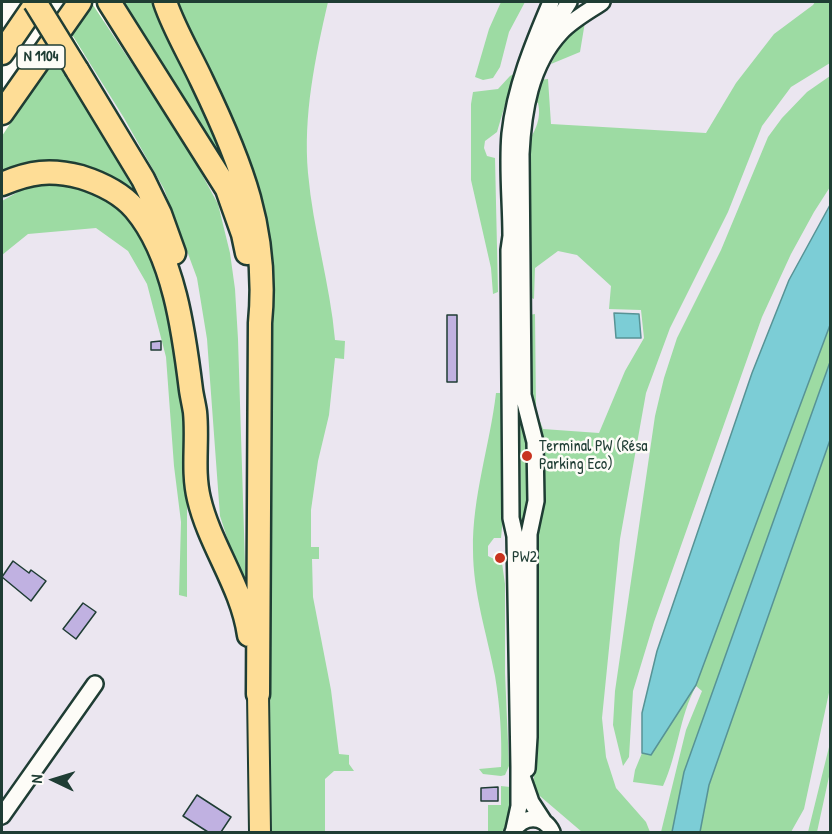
<!DOCTYPE html>
<meta charset="utf-8">
<style>
body{margin:0}
#map{position:relative;width:832px;height:834px;overflow:hidden;background:#fdfcf7;font-family:"Patrick Hand",sans-serif}
canvas{display:block}
.frame{position:absolute;inset:0;border:3px solid #1f3d34;pointer-events:none}
.north{position:absolute;left:24px;top:750px;width:60px;height:60px;-webkit-text-stroke:4px #fdfcf7;paint-order:stroke;rotate:274deg;font-size:16px;font-weight:700;line-height:24px;text-align:center;color:#1f3d34}
.north::after{content:'';display:block;margin:auto;width:21px;height:27px;background:#1f3d34;clip-path:polygon(50% 0,100% 100%,50% 72%,0 100%)}
</style>
<div id="map">
<canvas width="832" height="834"></canvas>
<div class="frame"></div>
<div class="north">N</div>
</div>
<script>
const g = document.querySelector('canvas').getContext('2d');
g.lineJoin = 'round';
function fill(path, color) {
  g.fillStyle = color;
  g.fill(path, 'evenodd');
}
function trace(path, color, width, dash) {
  g.strokeStyle = color;
  g.lineWidth = width;
  g.lineCap = dash ? 'butt' : 'round';
  g.setLineDash(dash || []);
  g.stroke(path);
}
function write(font, color, halo, rows, align = 'center') {
  g.font = font + ' "Patrick Hand",sans-serif';
  g.lineWidth = 5;
  g.setLineDash([]);
  g.textBaseline = 'middle';
  g.strokeStyle = halo;
  g.fillStyle = color;
  for (const [text, x, y, turn = 0] of rows) {
    g.save();
    g.translate(x, y);
    g.rotate((+turn || 0) * Math.PI / 180);
    g.textAlign = isNaN(turn) ? turn : align;
    if (halo) g.strokeText(text, 0, 0);
    g.fillText(text, 0, 0);
    g.restore();
  }
}
fill(new Path2D(`
 M116,2H830V832H2V188Z`), '#ebe6f0');
fill(new Path2D(`
 M119,2H154L165,34L214,119L243,200Z
 M176,2H328C315,58 303,116 308,173C313,230 330,283 335,340L345,341L344,359L335,358L329,415L318,461L311,510V547H319V559H312L313,597L331,690L339,754L349,755V764L354,771H334L325,779V832H268L270,751L271,267L219,94Z
 M501,2H525L509,32L500,67L493,78L483,80L475,77L489,29Z
 M815,2H830V63L791,87L762,126L728,212L670,328L646,393L620,539L602,718L606,757L616,788L646,822L650,832H582L534,791L532,555L527,394L529,315L535,314L536,411L543,429L599,433L625,371L644,338L641,310L609,309L611,286L577,255L558,251L535,268L534,299L529,297L525,147C534,133 542,120 538,103L532,99L539,80L548,79L551,124L706,133L736,83L774,34L813,5Z
 M93,5L187,147L218,204L230,253L235,289L238,339L246,596L220,516L207,339L197,278L164,189L124,118L71,33Z
 M585,22L580,52L551,64C559,47 570,33 585,22Z
 M56,54L141,203C110,182 78,153 38,163C26,165 13,171 2,175V136Z
 M514,74L497,132L485,141L484,148L487,156L495,158L498,292L493,294L491,268L471,180V104L473,92L498,89L510,76Z
 M830,76V187L814,212L791,254L762,317L654,622L633,691L629,757L623,766L613,725L615,691L655,416L664,378L677,338L721,250L768,137L782,118L807,92Z
 M45,185L71,186L99,194L115,203L143,237L169,310L182,396L187,504V597L179,595L181,522L174,466L166,357L147,284L128,251L96,228L28,234L2,255V201L25,188Z
 M830,325V362L684,772L672,832H661L686,730L702,691L696,686C679,717 678,754 663,786L633,782L635,770L642,753L651,755L696,685Z
 M496,393H501L504,507L501,538H494L488,546V556L502,563L505,584V673L509,766L505,775L501,776L483,774L479,769L501,767C502,736 500,706 495,676C487,634 473,593 473,550C472,497 490,445 496,393Z
 M520,405L531,442L522,739Z
 M830,440V688L804,809L791,832H700L709,785Z
 M830,743V772L817,832H808Z
 M501,786L510,787L511,815L502,832H488V805H501Z`), '#9ddba3');
const water = new Path2D(`
 M830,205V325L696,685L651,755L642,753V713L657,651L752,373L789,280Z
 M614,313L639,314L641,338H616Z
 M830,362V440L709,785L700,832H672L684,772Z`);
fill(water, '#7ccdd6');
trace(water, '#579395', 1.5);
const building = new Path2D(`
 M447,315H457V382H447Z
 M161,341V350H151V342Z
 M13,561L29,573L31,570L46,581L31,601L2,577Z
 M83,603L96,612L76,639L63,629Z
 M498,787V801H481V788Z
 M197,795L231,817L221,832H208L183,816Z`);
fill(building, '#c0b1e1');
trace(building, '#1f3d34', 1.5);
const minor = new Path2D(`
 M546,39L569,2
 M527,769L529,737V534L536,501L535,442L523,395L521,154C523,112 530,65 561,32C572,20 589,11 602,2
 M523,779L531,802L544,822
 M2,816L95,684
 M514,829L519,806V767L515,536L511,518L509,250L511,236C511,202 507,167 510,134C515,88 533,44 551,2
 M513,832C522,815 544,814 552,832`);
const major = new Path2D(`
 M258,694L260,832`);
const highway = new Path2D(`
 M109,2L227,189L243,234L247,253
 M165,2C174,29 190,55 202,81C241,162 269,231 260,323L258,694
 M2,53L37,2
 M77,70L143,179L160,214L174,253
 M2,113L80,2
 M2,184C30,172 50,169 81,177C100,183 122,194 135,209C174,255 184,333 191,390C192,397 194,405 195,412C198,440 192,471 199,499C210,546 242,586 249,635`);
trace(minor, '#1f3d34', 20);
trace(major, '#1f3d34', 24);
trace(highway, '#1f3d34', 27);
trace(minor, '#fdfcf7', 15);
trace(major, '#fedd96', 20);
trace(highway, '#fedd96', 22);
const highwayBridge = new Path2D(`
 M35,2L77,70`);
trace(highwayBridge, '#1f3d34', 27, []);
trace(highwayBridge, '#fedd96', 22);
for (const [x, y, r, color] of [
 [527,456,6,"#c8321e"],
 [500,558,6,"#c8321e"]
]) {
  const dot = new Path2D();
  dot.arc(x, y, r, 0, 2 * Math.PI);
  g.fillStyle = color;
  g.fill(dot);
  trace(dot, '#fdfcf7', 2);
}
for (const [x, y, w] of [
 [41,57,48]
]) {
  const box = new Path2D();
  box.roundRect(x - w / 2, y - 12, w, 24, 4.5);
  g.fillStyle = '#fdfcf7';
  g.fill(box);
  trace(box, '#1f3d34', 1.5);
}
write('bold 15px', '#1f3d34', null, [
 ["N 1104",41,57]
]);
write('16px', '#1f3d34', '#fdfcf7', [
 ["Terminal PW (Résa",539,447],
 ["Parking Eco)",539,465],
 ["PW2",512,558]
], 'left');
</script>
